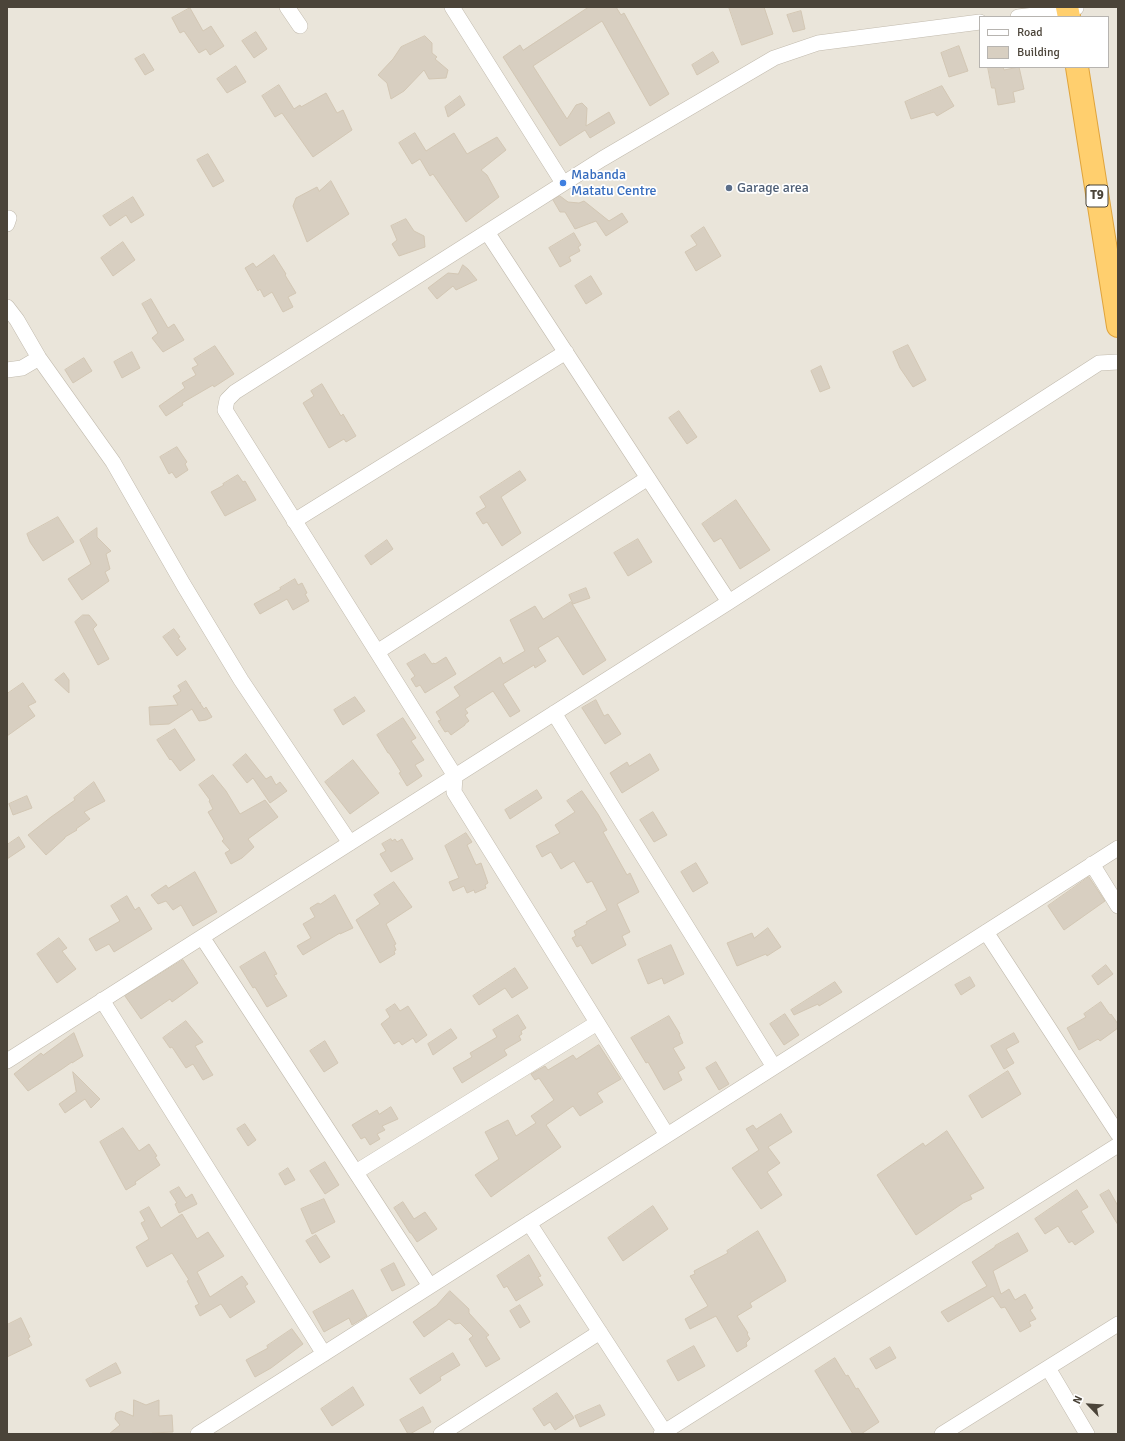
<!DOCTYPE html>
<style>
body{margin:0}
#map{position:relative;width:1125px;height:1441px;overflow:hidden;background:#f6f3ec;font-family:Signika,sans-serif}
canvas{display:block}
.frame{position:absolute;inset:0;border:8px solid #4b4439;pointer-events:none}
.legend{position:absolute;left:979px;top:16px;width:130px;height:52px;box-sizing:border-box;background:#fff;border:1px solid #b7b4b0;margin:0;padding:5px 7px;list-style:none;font-size:12px;color:#4b4439}
.legend li{display:flex;align-items:center;gap:8px;height:20px}
.legend b{width:20px;border:1px solid #b7b4b0}
.north{position:absolute;left:1069px;top:1385px;width:40px;height:40px;-webkit-text-stroke:3px #fff;paint-order:stroke;rotate:295deg;font-size:11px;font-weight:700;line-height:16px;text-align:center;color:#4b4439}
.north::after{content:'';display:block;margin:auto;width:14px;height:18px;background:#4b4439;clip-path:polygon(50% 0,100% 100%,50% 72%,0 100%)}
</style>
<div id="map">
<canvas width="1125" height="1441"></canvas>
<div class="frame"></div>
<ul class="legend">
<li><b style="height:5px;background:#fff"></b>Road</li>
<li><b style="height:11px;background:#d8cfc1"></b>Building</li>
</ul>
<div class="north">N</div>
</div>
<script>
const g = document.querySelector('canvas').getContext('2d');
g.lineJoin = 'round';
function fill(path, color) {
  g.fillStyle = color;
  g.fill(path, 'evenodd');
}
function trace(path, color, width, dash) {
  g.strokeStyle = color;
  g.lineWidth = width;
  g.lineCap = dash ? 'butt' : 'round';
  g.setLineDash(dash || []);
  g.stroke(path);
}
function write(font, color, halo, rows, align = 'center') {
  g.font = font + ' Signika,sans-serif';
  g.lineWidth = 3.5;
  g.setLineDash([]);
  g.textBaseline = 'middle';
  g.strokeStyle = halo;
  g.fillStyle = color;
  for (const [text, x, y, turn = 0] of rows) {
    g.save();
    g.translate(x, y);
    g.rotate((+turn || 0) * Math.PI / 180);
    g.textAlign = isNaN(turn) ? turn : align;
    if (halo) g.strokeText(text, 0, 0);
    g.fillText(text, 0, 0);
    g.restore();
  }
}
fill(new Path2D(`
 M7,7H1118V1434H7ZM980,17H1108V67H980Z`), '#eae5da');
const building = new Path2D(`
 M589,7H616L621,15L624,13L669,94L650,106L602,21L533,66L567,119L576,105L582,103L587,108L586,126L609,112L615,123L590,138L585,130L560,146L503,57L520,45L523,50Z
 M729,7H764L773,34L742,45Z
 M190,8L203,31L211,26L224,46L210,55L206,49L199,53L184,31L180,33L172,18Z
 M801,11L805,29L793,32L787,15Z
 M256,32L267,49L254,58L242,41Z
 M425,36L432,43V53L437,57L435,59L448,70L446,78L429,79L424,70L404,91L391,99L387,83L378,75L393,59L401,47Z
 M959,46L968,71L949,77L941,53Z
 M713,52L719,62L697,75L692,65Z
 M144,54L154,70L145,75L135,59Z
 M236,66L246,82L227,93L217,79Z
 M988,67H1003L1004,70L1019,67L1024,89L1013,92L1015,102L998,105L995,88H992Z
 M279,85L294,109L300,105L301,107L326,93L337,113L343,110L352,130L313,157L282,113L275,117L262,96Z
 M942,86L954,106L937,116L934,112L911,119L905,102Z
 M460,96L465,105L448,117L445,107Z
 M415,133L426,151L454,133L467,154L497,137L506,150L481,170L487,175L499,197L466,222L433,174L430,176L420,159L412,164L399,143Z
 M208,154L224,181L213,187L197,160Z
 M331,181L349,214L307,242L293,206L296,198L317,187L319,191Z
 M560,196L568,202L579,203L584,201L609,221L622,213L628,222L606,236L596,221L575,229L565,212H560L553,200Z
 M133,197L144,215L131,223L126,215L110,226L103,216Z
 M406,219L414,231L424,236L425,247L399,256L392,244L397,240L391,226Z
 M704,227L721,256L696,271L685,252L697,245L691,236Z
 M574,233L581,245L578,247L580,251L569,257L571,261L560,267L549,248Z
 M123,242L135,260L113,276L101,258Z
 M274,255L286,274L285,275L296,293L288,297L293,307L283,312L272,292L264,297L260,289L258,291L245,268L253,263L256,267Z
 M463,265L468,269L477,280L456,290L453,286L437,299L428,288L448,273L458,274Z
 M591,276L602,294L586,304L575,286Z
 M151,299L168,328L174,324L184,340L163,352L152,338L158,333L142,304Z
 M908,345L926,380L913,387L900,368L893,352Z
 M215,346L234,374L214,387L213,385L182,403L183,405L166,416L159,406L185,388L182,383L196,375L192,368L198,365L194,359Z
 M132,352L140,368L122,378L114,362Z
 M84,358L92,371L73,383L65,370Z
 M821,366L830,388L820,392L811,371Z
 M322,384L341,416L343,414L356,436L346,442L344,439L329,448L303,403L314,396L311,391Z
 M679,411L697,437L687,444L669,418Z
 M177,447L187,462L185,464L188,470L176,478L172,472L169,474L160,457Z
 M520,471L526,480L501,497L521,533L502,546L487,522L483,524L476,513L486,507L480,497Z
 M238,475L243,482L245,481L256,500L225,516L211,492L224,485L223,484Z
 M736,500L770,550L740,569L721,538L714,542L702,524Z
 M58,517L74,542L43,561L30,542L27,534Z
 M97,528V537L111,551L106,554L110,569L105,572L109,581L82,600L68,579L91,564L80,540Z
 M638,539L652,562L628,576L614,553Z
 M387,540L393,549L371,565L365,556Z
 M295,579L298,585L302,583L307,593L305,594L309,601L293,610L287,599L260,614L254,604L281,589L280,588Z
 M586,588L590,598L573,604L569,595Z
 M571,602L606,660L583,675L558,636L538,648L546,661L535,668L534,665L503,684L520,711L510,717L493,691L465,709L468,713L465,715L469,721L465,724V725L451,735L448,731L445,732L438,721L441,720L436,712L460,696L454,687L500,657L503,664L525,651L510,620L535,606L543,619Z
 M83,615H89L97,625L93,629L109,659L98,665L75,622Z
 M174,629L180,637L178,638L186,649L177,656L163,637Z
 M425,654L432,664L434,663L435,664L446,657L456,674L425,693L420,685L416,687L411,679L415,676L407,664Z
 M64,673L69,680V693L55,680Z
 M186,681L200,703H201H200L204,709L206,707L212,717L206,720L199,721L192,709L169,724L150,725L149,707L178,705L173,696L181,691L178,686Z
 M23,683L36,702L28,706L35,716L7,736V694Z
 M355,697L365,711L343,725L334,710Z
 M596,700L604,716L608,714L621,734L605,744L582,708Z
 M403,718L416,738L411,741L424,760L415,765L422,776L407,786L399,773L401,772L389,753H388L377,735Z
 M175,729L195,760L180,771L171,759L170,760L157,740Z
 M246,754L266,779L271,776L276,785L280,782L287,791L270,803L253,778L247,783L233,765Z
 M650,754L659,770L622,793L610,773L627,762L629,766Z
 M353,760L379,793L350,814L325,782Z
 M213,775L226,791L240,814L265,800L278,817L248,839L254,847L242,858L231,864L225,853L230,850L222,841L224,839L208,812L213,809L209,801L210,800L199,785Z
 M94,782L105,801L84,812L90,819L76,829L77,830L65,837V838L46,855L28,835L51,817L75,800L74,798Z
 M537,790L542,798L510,819L505,810Z
 M582,791L598,814L607,830L603,832L627,875L630,873L639,892L617,904L630,932L622,936L626,945L592,964L581,945L577,947L572,938L576,936L574,931L587,924L586,922L607,910L592,881L587,883L574,861L561,869L551,852L542,857L536,846L560,833L555,825L575,812L567,801Z
 M27,796L32,808L13,815L9,804Z
 M653,812L667,835L654,842L640,820Z
 M466,833L472,842L467,845L476,865L481,863L488,883L485,885L486,888L475,893L474,890L467,893L464,886L453,891L449,882L459,878L445,846Z
 M19,837L25,847L7,859V845Z
 M391,839L392,841L395,839L397,842L402,839L413,859L391,872L380,854L386,851L382,844Z
 M696,863L708,883L693,892L681,872Z
 M195,872L217,912L193,926L181,905L173,910L166,901L158,904L151,895L166,885L168,888Z
 M1089,877L1105,901L1064,930L1048,906Z
 M394,882L412,907L386,924L396,944L394,945L396,950L394,951L395,954L380,963L356,920L380,904L374,895Z
 M335,895L353,928L340,934V933L303,955L297,946L311,938L303,924L315,917L310,908L318,903L320,904Z
 M127,896L135,910L139,907L152,929L114,952L109,944L96,951L89,939L120,921L111,906Z
 M768,928L781,947L767,956L766,954L737,966L727,943L752,933L754,938Z
 M59,938L67,948L62,951L76,969L57,983L37,954Z
 M671,945L684,974L664,984L662,978L648,984L638,960Z
 M265,952L277,974L274,975L287,996L267,1007L255,987L253,988L240,967Z
 M183,960L198,983L172,1002L170,999L141,1019L125,996Z
 M1106,965L1113,974L1098,985L1092,976Z
 M515,968L528,988L512,998L505,988L479,1005L473,996Z
 M970,977L975,986L961,995L955,985Z
 M835,982L842,992L819,1006L818,1004L794,1015L791,1010Z
 M1101,1002L1110,1015L1111,1014L1118,1024V1028L1100,1041L1098,1039L1079,1050L1067,1028L1086,1017L1084,1014Z
 M395,1004L400,1011L408,1006L427,1035L416,1043L413,1038L402,1045L399,1041L394,1044L381,1024L390,1017L386,1010Z
 M785,1014L799,1035L784,1045L770,1024Z
 M518,1015L526,1028L521,1031L522,1034L519,1036L521,1040L504,1050L507,1055L462,1083L453,1068L472,1057L470,1053L497,1037L493,1030Z
 M669,1016L680,1034H679L683,1043L673,1048L685,1068L678,1072L682,1080L664,1090L648,1062L646,1063L631,1038Z
 M186,1021L203,1042L195,1046L213,1075L203,1080L193,1064L186,1068L172,1047L170,1048L163,1038Z
 M451,1029L457,1038L433,1055L428,1044Z
 M74,1033L83,1056L72,1063V1062L62,1069L28,1091L14,1074L41,1053L43,1055Z
 M1014,1033L1019,1042L1006,1049L1014,1063L1004,1069L991,1046Z
 M325,1041L338,1063L324,1072L310,1051Z
 M599,1045L621,1079L597,1093L603,1102L580,1116L573,1106L546,1125L561,1147L491,1197L475,1175L499,1159L485,1132L508,1120L516,1136L536,1123L531,1116L554,1100L539,1078L535,1080L531,1074L545,1066L548,1070L573,1055L576,1059Z
 M716,1062L729,1084L719,1090L706,1068Z
 M1008,1071L1021,1094L982,1118L969,1096Z
 M73,1072L100,1099L91,1108L85,1099L65,1113L59,1104L76,1092Z
 M391,1107L398,1119L382,1126L385,1130L377,1134L380,1139L370,1145L365,1137L361,1139L352,1125L377,1110L379,1114Z
 M781,1114L792,1132L768,1147L780,1163L767,1172L782,1195L761,1209L732,1168L759,1150L746,1129L753,1125L756,1129Z
 M245,1124L256,1140L248,1146L237,1129Z
 M123,1128L139,1151L149,1144L157,1156L155,1157L160,1165L135,1182L136,1184L126,1190L100,1142Z
 M947,1131L984,1188L970,1195L972,1199L963,1203L916,1235L877,1175L923,1143L925,1146Z
 M325,1162L339,1185L325,1194L310,1171Z
 M288,1168L295,1180L285,1185L279,1174Z
 M179,1187L186,1198L192,1194L197,1204L179,1213L175,1204L177,1203L170,1192Z
 M1077,1190L1088,1207L1081,1211L1094,1232L1075,1245L1072,1241L1069,1243L1058,1226L1045,1234L1035,1219Z
 M1109,1190L1118,1206V1225L1100,1195Z
 M324,1199L335,1222L312,1234L301,1209Z
 M403,1202L414,1219L425,1212L437,1229L417,1242L411,1233H410L394,1208Z
 M653,1206L668,1229L623,1261L608,1238Z
 M149,1207L161,1228L182,1214L197,1239L208,1232L224,1256L197,1272L210,1297L242,1276L248,1284L245,1286L255,1302L230,1318L221,1304L200,1316L195,1306L199,1304L187,1281L189,1280L172,1253L147,1267L136,1247L149,1239L141,1223L145,1221L140,1212Z
 M758,1231L784,1276L786,1281L750,1303L752,1307L737,1316L748,1333L747,1334L750,1339L746,1343L747,1346L737,1352L716,1316L690,1329L685,1319L708,1306L690,1276L695,1274L694,1271L728,1253L727,1251Z
 M1018,1233L1028,1251L993,1271L1001,1294L1009,1289L1015,1300L1025,1294L1033,1308L1030,1310L1036,1319L1029,1322L1031,1326L1020,1332L1005,1307L1001,1308L993,1296L948,1322L941,1312L987,1286L972,1262L995,1247V1246Z
 M316,1235L330,1257L320,1263L306,1241Z
 M529,1255L541,1276L538,1277L543,1285L516,1301L507,1286L504,1288L497,1276Z
 M394,1263L405,1285L392,1291L381,1270Z
 M353,1290L367,1316L352,1325L349,1318L324,1332L313,1312Z
 M450,1291L469,1309V1313L489,1335L486,1337L500,1359L486,1367L469,1339L473,1336L460,1323L455,1324L449,1319L424,1337L413,1322L436,1306Z
 M520,1305L530,1322L520,1328L510,1311Z
 M21,1318L30,1337L28,1338L32,1345L7,1357V1325Z
 M292,1329L303,1344L271,1368L255,1377L246,1360L268,1348L267,1346Z
 M694,1346L705,1366L678,1381L667,1361Z
 M890,1347L896,1358L876,1369L870,1359Z
 M453,1353L460,1365L440,1377L441,1380L420,1394L410,1379Z
 M835,1358L846,1376L848,1375L856,1389L858,1388L879,1422L861,1434H853L815,1371Z
 M116,1363L121,1373L90,1387L86,1380Z
 M353,1387L364,1405L332,1426L321,1409Z
 M557,1393L574,1418L555,1430L550,1422L544,1426L533,1409Z
 M134,1400L146,1405L159,1400V1416L172,1415L173,1432L152,1433V1434H109L120,1425L115,1419L116,1413L121,1411L133,1416Z
 M600,1405L605,1415L580,1427L575,1416Z
 M423,1407L431,1422L410,1434H408L400,1420Z`);
fill(building, '#d8cfc1');
trace(building, '#d3c7b4', 1);
const street = new Path2D(`
 M287,7L300,26
 M452,7L563,183
 M1018,17L1068,11L1076,8
 M7,224L9,218
 M487,232L729,602
 M7,307L17,320L39,358L113,462L183,584L241,680L350,843
 M7,370L22,368L39,358
 M294,521L566,352
 M377,652L648,478
 M554,713L774,1067
 M1092,864L1118,906
 M986,932L1118,1134
 M202,937L430,1286
 M102,1000L324,1354
 M7,1061L729,602L1099,363L1118,362
 M667,1135L454,792L455,776L225,410L227,400L235,392L602,159L774,58L818,43L980,22
 M356,1172L597,1023
 M529,1223L666,1434
 M1048,1368L1087,1434
 M198,1434L1118,848
 M441,1434L600,1332
 M661,1434L1118,1145
 M942,1434L1118,1324`);
const highway = new Path2D(`
 M1067,7L1069,17
 M1077,67L1118,326`);
trace(street, '#c2bbae', 16);
trace(highway, '#e0a43c', 24);
trace(street, '#fff', 15);
trace(highway, '#ffcf6e', 22);
for (const [x, y, r, color] of [
 [563,183,4,"#3f7fe0"],
 [729,188,4,"#5c6f8a"]
]) {
  const dot = new Path2D();
  dot.arc(x, y, r, 0, 2 * Math.PI);
  g.fillStyle = color;
  g.fill(dot);
  trace(dot, '#fff', 1.5);
}
for (const [x, y, w] of [
 [1097,196,22]
]) {
  const box = new Path2D();
  box.roundRect(x - w / 2, y - 11, w, 22, 3);
  g.fillStyle = '#fff';
  g.fill(box);
  trace(box, '#4b4439', 1);
}
write('bold 13px', '#4b4439', null, [
 ["T9",1097,196]
]);
write('14px', '#366cbe', '#fff', [
 ["Mabanda",571,175],
 ["Matatu Centre",571,191]
], 'left');
write('14px', '#4e5e75', '#fff', [
 ["Garage area",737,188]
], 'left');
</script>
